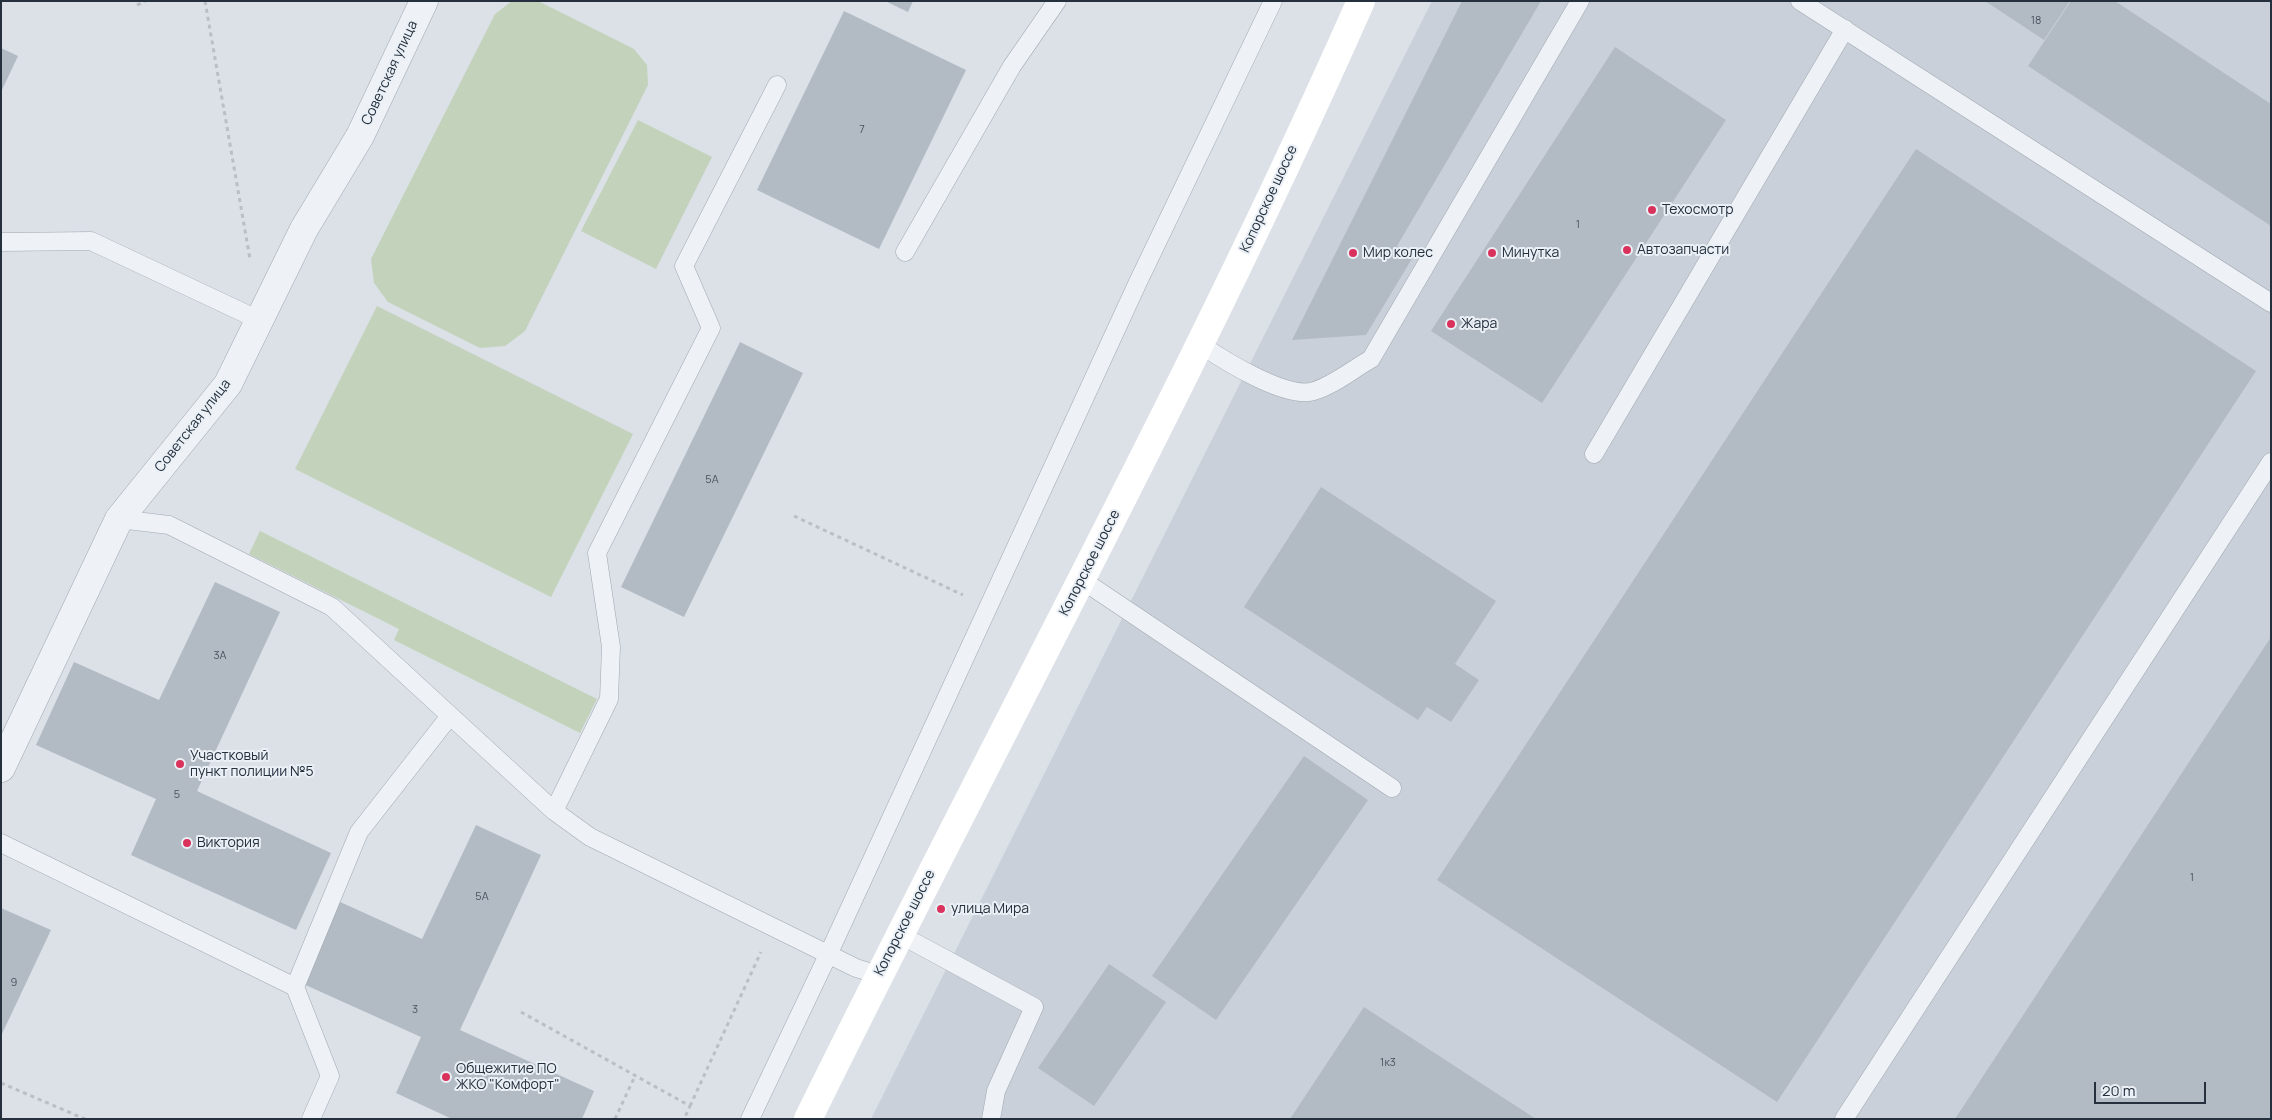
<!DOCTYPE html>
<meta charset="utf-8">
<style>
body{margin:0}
#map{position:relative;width:2272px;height:1120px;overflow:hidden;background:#dbe1e7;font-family:Manrope,sans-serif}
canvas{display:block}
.frame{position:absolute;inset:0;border:2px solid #24303e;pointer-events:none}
.scale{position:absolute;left:2094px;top:1082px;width:112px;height:22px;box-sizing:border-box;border:2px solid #24303e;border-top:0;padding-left:6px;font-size:15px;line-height:18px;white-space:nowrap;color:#24303e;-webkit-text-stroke:4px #eaf0f5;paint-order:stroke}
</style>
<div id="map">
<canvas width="2272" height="1120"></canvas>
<div class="frame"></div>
<div class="scale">20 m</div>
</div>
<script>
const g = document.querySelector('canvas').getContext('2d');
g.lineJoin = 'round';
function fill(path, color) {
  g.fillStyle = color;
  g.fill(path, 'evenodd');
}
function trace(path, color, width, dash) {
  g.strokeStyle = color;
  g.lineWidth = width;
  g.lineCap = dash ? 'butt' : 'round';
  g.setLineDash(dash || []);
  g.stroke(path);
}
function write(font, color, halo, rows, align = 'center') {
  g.font = font + ' Manrope,sans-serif';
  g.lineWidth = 4;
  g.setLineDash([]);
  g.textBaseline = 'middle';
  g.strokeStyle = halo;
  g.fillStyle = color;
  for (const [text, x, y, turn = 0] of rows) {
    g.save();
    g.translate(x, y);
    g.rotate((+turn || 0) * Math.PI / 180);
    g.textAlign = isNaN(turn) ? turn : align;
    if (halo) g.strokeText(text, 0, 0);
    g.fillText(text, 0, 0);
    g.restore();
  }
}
fill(new Path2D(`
 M1432,1H2271V1119H871Z`), '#c9d0d9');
fill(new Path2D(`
 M512,1H538L634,49L647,65L648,85L525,331L505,346L480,348L388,302L374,283L371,259L495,14Z
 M638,120L712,157L656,269L581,231Z
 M377,306L633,434L551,597L295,469Z
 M260,531L597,699L580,733L394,640L399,629L249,554Z`), '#c3d2bb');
fill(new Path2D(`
 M885,1H913L908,12Z
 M1462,1H1541L1397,246L1413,257L1366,335L1292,340Z
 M1985,1H2070L2044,40Z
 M2071,1H2115L2271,104V226L2028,66Z
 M844,11L966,70L879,249L757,190Z
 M1615,47L1726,120L1542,403L1431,331Z
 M1,48L18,56L1,92Z
 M1916,149L2256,371L1777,1102L1437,880Z
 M740,342L803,373L684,617L621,587Z
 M1321,487L1496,601L1455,664L1479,680L1451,722L1427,707L1418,720L1244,607Z
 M215,582L280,612L197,791L331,853L296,930L131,855L156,799L36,745L74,662L159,700Z
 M2271,637V1119H1955Z
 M1304,756L1368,800L1216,1020L1152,976Z
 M476,825L541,855L460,1030L594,1091L582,1119H452L396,1093L421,1037L301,983L338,901L422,939Z
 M1,908L51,930L1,1036Z
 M1109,964L1166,1002L1094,1106L1038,1068Z
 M1364,1007L1536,1119H1290Z`), '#b2bbc4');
const service = new Path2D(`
 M1800,1L2271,303
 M1,242L91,241L259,320
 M905,252L1012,66L1057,1
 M1200,344C1223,360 1287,400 1314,391C1334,385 1353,369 1371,359L1580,1
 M1594,454L1845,29
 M119,519L169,525L332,607L554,811L590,837L856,968L879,975
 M1082,580L1392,788
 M554,811L609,699L611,647L597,553L711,328L684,266L777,85
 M1,843L295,987L330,1076L311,1119
 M899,934L1034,1007L996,1091L991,1119
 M295,987L359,832L449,717
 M750,1119L828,955L1138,282L1273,1
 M1844,1119L2271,462`);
const minor = new Path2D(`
 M1,768L119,519L228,384L304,229L360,136L424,1`);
trace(service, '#a0a8b1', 19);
trace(minor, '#a0a8b1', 29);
trace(new Path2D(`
 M205,1L250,259
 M137,5L146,1
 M794,516L963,595
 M521,1012L690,1106L684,1119
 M1,1083L85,1119
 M690,1106L761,952
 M615,1119L635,1076`), '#b9bfc5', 3, [4, 4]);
trace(service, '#eef1f5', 18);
trace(minor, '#eef1f5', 28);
trace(new Path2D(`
 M808,1119C991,746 1193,381 1361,1`), '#fff', 28);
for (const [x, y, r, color] of [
 [1652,210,5,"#d9335d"],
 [1627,250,5,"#d9335d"],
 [1353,253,5,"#d9335d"],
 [1492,253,5,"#d9335d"],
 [1451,324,5,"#d9335d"],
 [180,764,5,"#d9335d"],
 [187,843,5,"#d9335d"],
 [941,909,5,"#d9335d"],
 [446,1077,5,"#d9335d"]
]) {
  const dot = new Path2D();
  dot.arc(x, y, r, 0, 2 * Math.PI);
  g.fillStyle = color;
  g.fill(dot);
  trace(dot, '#eaf0f5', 2);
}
write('11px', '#485360', null, [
 ["18",2036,21],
 ["7",862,130],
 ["1",1578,225],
 ["5А",712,480],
 ["3А",220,656],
 ["5",177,795],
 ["1",2192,878],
 ["5А",482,897],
 ["9",14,983],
 ["3",415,1010],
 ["1к3",1388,1063]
]);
write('14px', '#24303e', '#eaf0f5', [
 ["Советская улица",390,73,-65],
 ["Копорское шоссе",1269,199,-65],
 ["Советская улица",193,426,-52],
 ["Копорское шоссе",1090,563,-63],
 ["Копорское шоссе",905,923,-63]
]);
write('14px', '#24303e', '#eaf0f5', [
 ["Техосмотр",1662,210],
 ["Автозапчасти",1637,250],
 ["Мир колес",1363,253],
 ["Минутка",1502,253],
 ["Жара",1461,324],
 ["Участковый",190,756],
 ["пункт полиции №5",190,772],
 ["Виктория",197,843],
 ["улица Мира",951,909],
 ["Общежитие ПО",456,1069],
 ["ЖКО \"Комфорт\"",456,1085]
], 'left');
</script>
